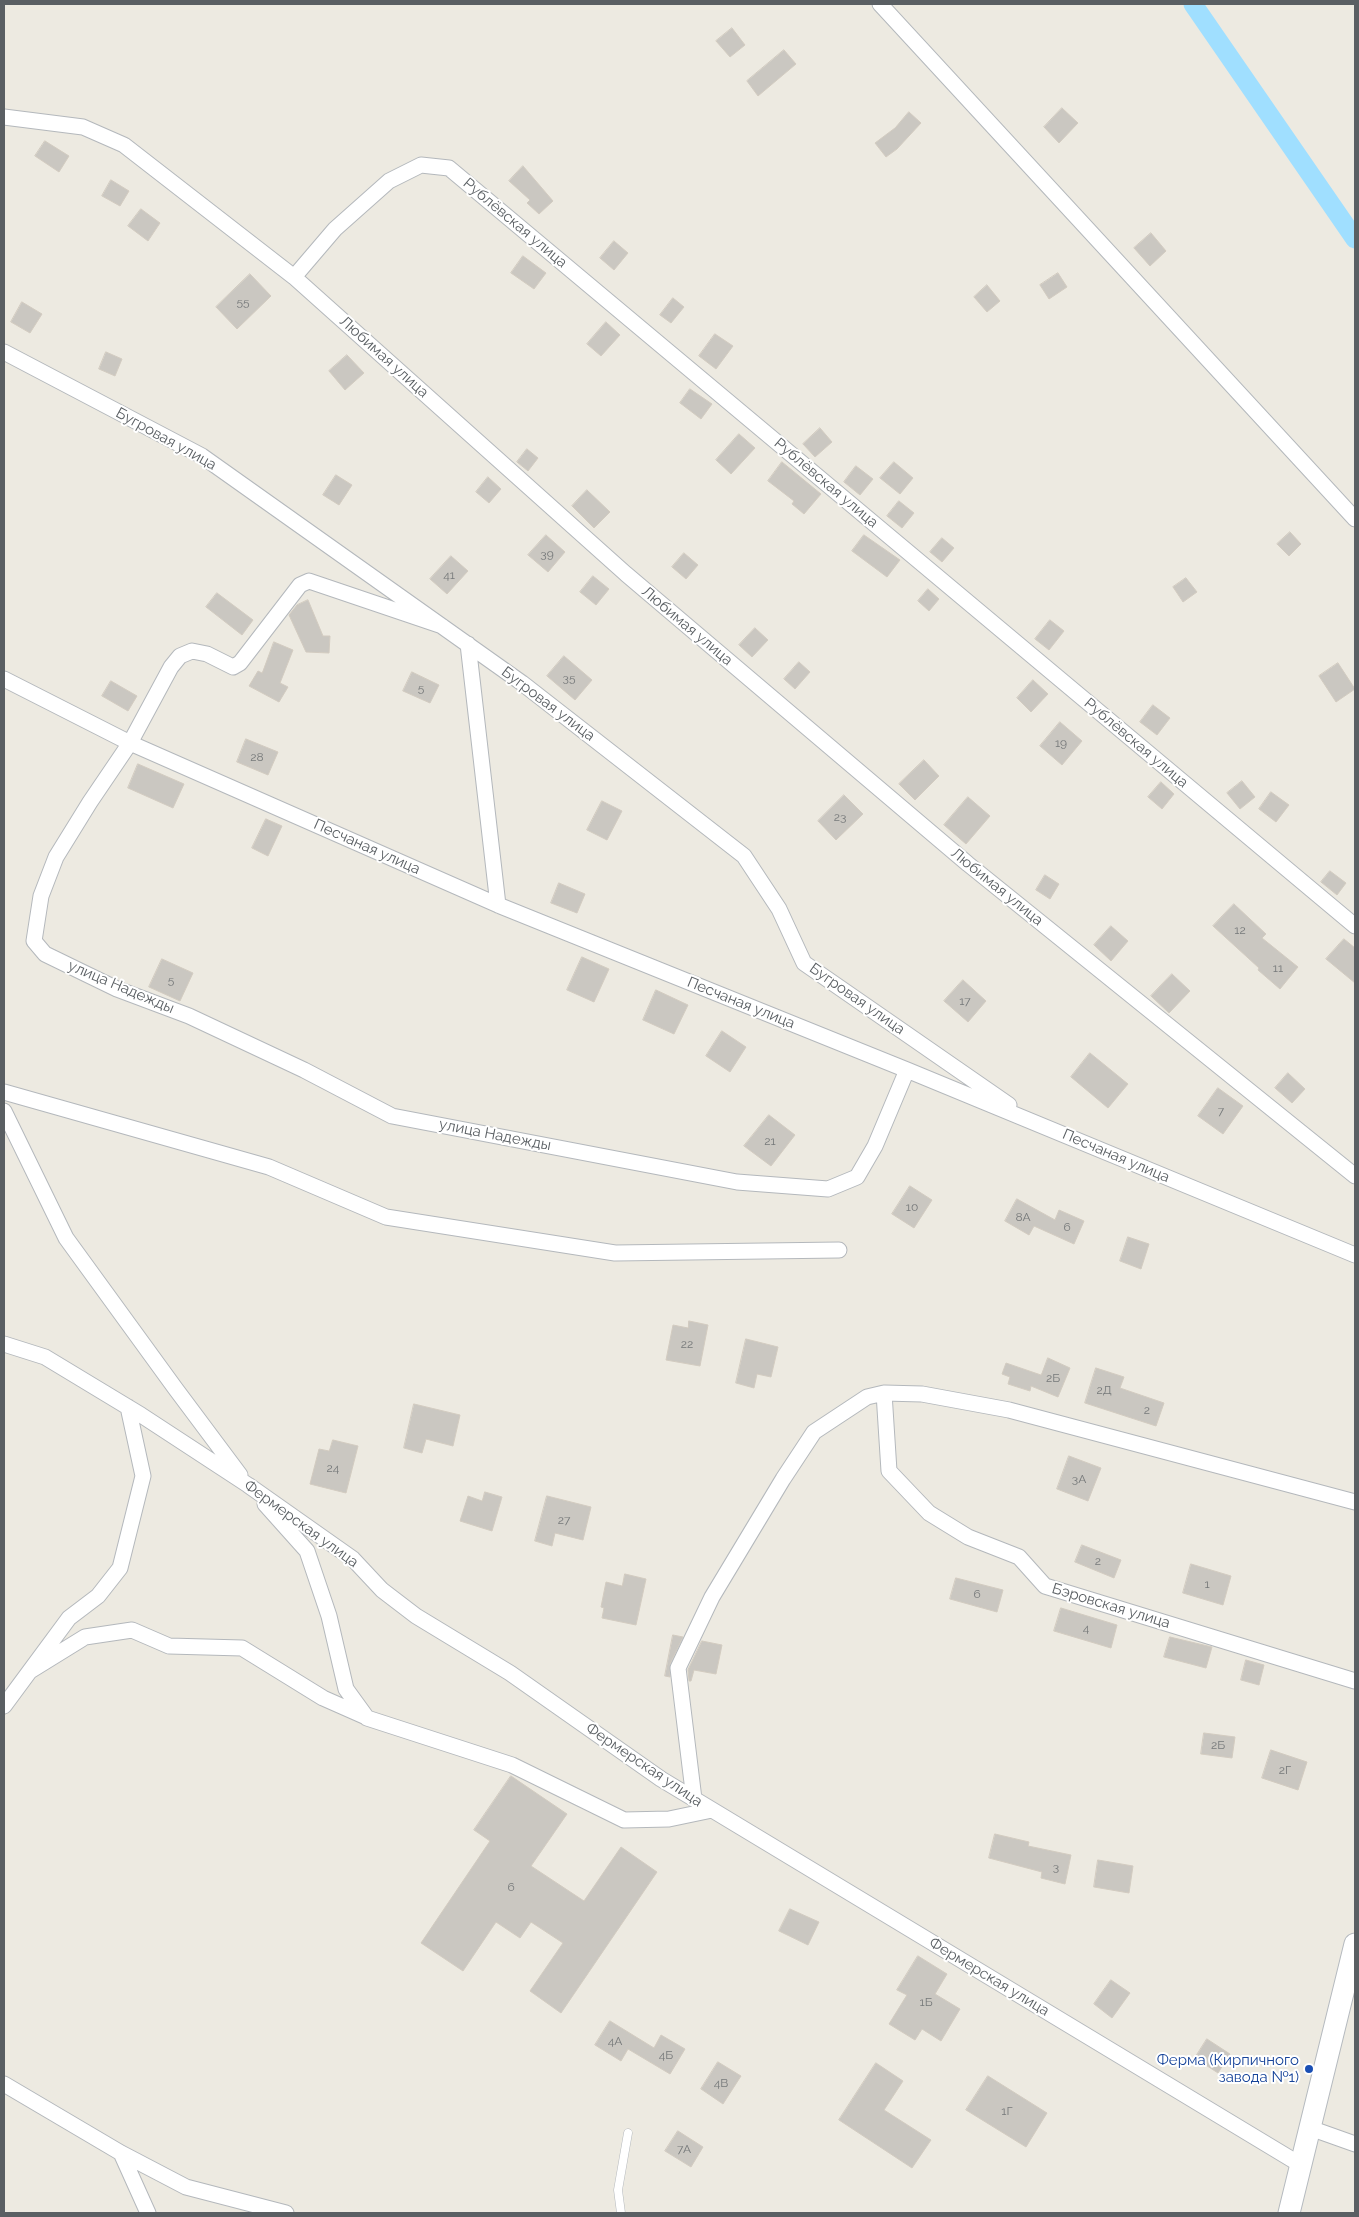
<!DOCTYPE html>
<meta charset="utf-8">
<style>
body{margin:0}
#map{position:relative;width:1359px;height:2217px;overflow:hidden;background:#edeae1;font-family:Raleway,sans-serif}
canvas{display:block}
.frame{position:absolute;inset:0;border:5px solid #5a5f63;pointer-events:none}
</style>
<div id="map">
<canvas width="1359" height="2217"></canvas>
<div class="frame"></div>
</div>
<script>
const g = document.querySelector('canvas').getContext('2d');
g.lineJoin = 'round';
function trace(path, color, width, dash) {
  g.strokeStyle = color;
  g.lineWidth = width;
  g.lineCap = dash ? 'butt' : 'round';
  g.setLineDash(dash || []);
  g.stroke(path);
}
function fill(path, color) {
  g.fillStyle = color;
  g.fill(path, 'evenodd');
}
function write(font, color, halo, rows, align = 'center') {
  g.font = font + ' Raleway,sans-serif';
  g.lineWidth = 4;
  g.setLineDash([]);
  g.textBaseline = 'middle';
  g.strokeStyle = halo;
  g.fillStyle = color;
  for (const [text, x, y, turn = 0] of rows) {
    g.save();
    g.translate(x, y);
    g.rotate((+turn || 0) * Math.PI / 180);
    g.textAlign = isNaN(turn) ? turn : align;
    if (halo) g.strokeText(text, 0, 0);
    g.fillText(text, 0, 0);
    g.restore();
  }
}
trace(new Path2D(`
 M1193,4L1355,239`), '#a0dfff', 19);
const building = new Path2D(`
 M732,28L745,45L730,57L716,41Z
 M784,50L796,64L758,96L747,81Z
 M1062,108L1078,123L1059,143L1044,127Z
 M909,112L921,123L897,149L886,157L875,143L895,128Z
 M45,141L69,156L59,172L35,156Z
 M523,166L553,201L539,214L527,203L530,200L509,181Z
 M111,180L129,191L120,206L102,196Z
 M141,209L160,223L148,241L128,226Z
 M1151,233L1166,251L1150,266L1134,248Z
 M614,241L628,253L614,270L600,258Z
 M523,256L546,273L534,289L511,273Z
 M1058,273L1067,287L1049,299L1040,285Z
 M250,274L271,296L237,329L216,307Z
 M987,285L1000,301L987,312L974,297Z
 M673,298L684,307L671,323L660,315Z
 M22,302L42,314L30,333L11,322Z
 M606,322L620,335L601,356L587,344Z
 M715,334L733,346L716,369L699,356Z
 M106,352L122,359L115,376L99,369Z
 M347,355L364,373L345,390L329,371Z
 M690,389L712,404L701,419L680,403Z
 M820,428L832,442L815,457L803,444Z
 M739,434L755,448L731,474L716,460Z
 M527,449L538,458L528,471L517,462Z
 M782,462L821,494L804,514L792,504L794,501L768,481Z
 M894,462L913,478L900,494L880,478Z
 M856,466L873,479L860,495L844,482Z
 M336,475L352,485L339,505L323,495Z
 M488,477L501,489L489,503L476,492Z
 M587,490L610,512L594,528L572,506Z
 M899,501L914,513L902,528L887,516Z
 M1290,532L1301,544L1289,556L1277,544Z
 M546,535L565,552L548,572L528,555Z
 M864,535L900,560L887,577L852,551Z
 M942,538L954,548L942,562L930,552Z
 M684,553L698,565L686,579L672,567Z
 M451,556L468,571L447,594L430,579Z
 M593,576L609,589L596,605L580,592Z
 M1186,578L1197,592L1183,602L1173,587Z
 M928,589L939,599L929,611L918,601Z
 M217,593L253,620L242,635L206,607Z
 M308,600L323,636H330L329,653L306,652L289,615L297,605Z
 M1050,620L1064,631L1049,650L1035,639Z
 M755,628L768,640L752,657L739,645Z
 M274,642L293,650L280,683L288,687L279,702L249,686L258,671L262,673Z
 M564,656L592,680L575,700L547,676Z
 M799,662L810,672L795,689L784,679Z
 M1338,663L1355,689L1336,702L1319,676Z
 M412,672L439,685L430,703L403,691Z
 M1033,680L1048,694L1031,712L1017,698Z
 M111,681L137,696L128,711L102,696Z
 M1153,705L1170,718L1157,735L1140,722Z
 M1060,722L1082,741L1062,765L1040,746Z
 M246,739L278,752L268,775L237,762Z
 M924,760L939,776L915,800L899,784Z
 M138,764L184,784L173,808L128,788Z
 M1242,781L1255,797L1240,809L1227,793Z
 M1161,782L1174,794L1162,809L1148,797Z
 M1271,792L1289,805L1276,822L1259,809Z
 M844,795L863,814L836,840L818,821Z
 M968,797L990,816L966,844L944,825Z
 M602,801L622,811L607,840L587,830Z
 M266,819L282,826L268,856L252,848Z
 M1330,871L1346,883L1337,895L1321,882Z
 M1045,875L1059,884L1050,899L1036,890Z
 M559,883L585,894L577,913L551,903Z
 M1234,904L1266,934L1262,938L1298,967L1280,989L1258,970L1259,968L1213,926Z
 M1111,926L1128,941L1111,961L1094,945Z
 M1344,939L1355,948V983L1326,959Z
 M582,957L609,969L594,1002L567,990Z
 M162,959L193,973L180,1001L149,987Z
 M1172,974L1190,991L1169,1013L1151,996Z
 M963,980L986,1001L968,1022L944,1001Z
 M656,990L688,1005L674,1034L643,1020Z
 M722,1031L746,1047L730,1072L706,1056Z
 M1090,1053L1128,1084L1108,1108L1071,1077Z
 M1288,1073L1305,1089L1292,1103L1275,1088Z
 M1218,1088L1243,1106L1223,1134L1198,1116Z
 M769,1115L795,1135L771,1166L744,1146Z
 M910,1186L932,1200L914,1228L892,1214Z
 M1017,1199L1055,1220L1059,1210L1084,1221L1074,1244L1034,1226L1029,1235L1005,1221Z
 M1128,1237L1149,1244L1141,1269L1120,1261Z
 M689,1321L708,1325L700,1366L666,1360L673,1325L688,1328Z
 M746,1339L778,1347L771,1377L757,1374L754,1388L736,1383Z
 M1048,1358L1070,1368L1058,1397L1031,1386L1030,1391L1008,1384L1010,1377L1002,1374L1006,1363L1041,1375Z
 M1096,1368L1124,1377L1120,1388L1164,1403L1156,1426L1085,1403Z
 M414,1404L460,1415L453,1446L426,1439L422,1453L404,1448Z
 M333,1440L358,1446L346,1493L310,1484L319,1449L329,1451Z
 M1069,1456L1101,1468L1088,1501L1057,1489Z
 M485,1492L502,1497L492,1531L460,1521L468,1496L482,1501Z
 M547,1496L591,1507L583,1540L555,1533L552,1546L535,1541Z
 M1082,1545L1121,1560L1114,1578L1075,1562Z
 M1191,1564L1231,1576L1223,1605L1183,1593Z
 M625,1574L646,1579L636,1625L602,1618L604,1608L601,1607L606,1582L622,1586Z
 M956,1578L1003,1590L997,1612L950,1599Z
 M1061,1608L1117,1625L1111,1648L1054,1631Z
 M673,1635L683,1637L670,1664V1677L665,1676Z
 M1170,1637L1212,1647L1206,1668L1164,1657Z
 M702,1641L722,1645L716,1674L694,1670L691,1681H689L688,1670Z
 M1246,1660L1264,1665L1259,1685L1241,1680Z
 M1204,1733L1235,1737L1232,1758L1201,1754Z
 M1271,1750L1307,1762L1298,1790L1262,1778Z
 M511,1776L567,1814L531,1866L584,1901L621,1847L657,1872L561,2013L530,1991L563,1943L531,1922L520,1938L496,1922L463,1971L421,1943L490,1841L474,1830Z
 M995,1834L1029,1842L1028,1846L1071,1855L1065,1884L1041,1878L1042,1872L989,1858Z
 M1098,1860L1133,1866L1129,1893L1094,1887Z
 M790,1909L819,1922L808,1945L779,1931Z
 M918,1956L947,1974L935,1994L960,2009L941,2041L922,2029L915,2040L889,2024L907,1995L897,1990Z
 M1111,1980L1130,1993L1112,2018L1094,2004Z
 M610,2021L654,2048L661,2035L685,2049L670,2074L628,2049L621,2061L595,2045Z
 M1207,2039L1230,2054L1218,2073L1195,2058Z
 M718,2062L741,2076L723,2104L701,2089Z
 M876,2063L903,2081L884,2110L931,2140L912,2168L839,2120Z
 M988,2076L1047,2113L1026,2147L966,2110Z
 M678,2131L703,2147L691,2167L665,2151Z`);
fill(building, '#cac7c1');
trace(building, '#d2cbc0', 1);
const lane = new Path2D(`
 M621,2213L618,2190L628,2133`);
const street = new Path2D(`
 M880,4L1355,519
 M4,117L83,127L124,145L294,277L626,574L968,864L1355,1176
 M294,277L335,229L389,181L421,165L449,168L1355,926
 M4,352L202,456L522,683L744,856L779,909L804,963L1009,1105
 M442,626L309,581L300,585L240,663L233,667L207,654L192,651L180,656L171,667L130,743L90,802L56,857L41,896L34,941L45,954L117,989L189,1016L304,1070L392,1116L737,1182L828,1189L857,1177L875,1146L907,1070
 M468,644L498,905
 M4,679L130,743L498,905L907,1070L1355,1255
 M4,1092L269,1167L386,1217L615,1253L839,1250
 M4,1111L66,1238L175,1388L240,1475
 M4,1344L45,1357L141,1415L248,1485L353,1559L382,1590L416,1616L510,1673L661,1779L1301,2165
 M884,1393L889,1471L929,1513L968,1537L1019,1557L1045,1586L1355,1681
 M265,1504L307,1551L329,1616L346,1689L367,1718L512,1765L624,1820L669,1819L712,1810
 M30,1671L85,1637L132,1630L169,1646L242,1648L323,1698L366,1717
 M4,1706L69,1618L98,1596L120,1568L143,1476L128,1407
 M694,1799L678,1668L712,1597L783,1479L814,1432L867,1397L884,1393L922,1394L1009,1410L1355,1502
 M4,2084L121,2153L186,2187L286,2213
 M1310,2128L1355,2144
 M121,2153L148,2213`);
const secondary = new Path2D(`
 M1289,2213L1355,1944`);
trace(lane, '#b4b8bc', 9);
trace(street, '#b4b8bc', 17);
trace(secondary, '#b5babf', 23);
trace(lane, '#fff', 8);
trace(street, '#fff', 15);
trace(secondary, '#fff', 21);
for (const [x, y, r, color] of [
 [1309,2069,5,"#1a4fb4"]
]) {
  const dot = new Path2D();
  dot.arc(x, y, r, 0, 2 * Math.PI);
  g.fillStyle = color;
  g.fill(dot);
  trace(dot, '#fff', 2);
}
write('12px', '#76797a', null, [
 ["55",243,302],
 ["39",547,554],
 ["41",449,575],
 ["35",569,678],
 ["5",421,688],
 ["19",1061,743],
 ["28",257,757],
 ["23",840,817],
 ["12",1240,930],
 ["11",1278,968],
 ["5",171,980],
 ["17",965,1001],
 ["7",1221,1111],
 ["21",770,1141],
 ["10",912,1207],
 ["8А",1023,1217],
 ["6",1067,1227],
 ["22",687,1344],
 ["2Б",1053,1378],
 ["2Д",1104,1390],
 ["2",1147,1410],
 ["24",333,1468],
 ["3А",1079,1479],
 ["27",564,1520],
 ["2",1098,1561],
 ["1",1207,1584],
 ["6",977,1594],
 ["4",1086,1628],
 ["2Б",1218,1745],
 ["2Г",1285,1770],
 ["3",1056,1867],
 ["6",511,1887],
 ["1Б",926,2002],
 ["4А",615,2041],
 ["4Б",666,2055],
 ["4В",721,2083],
 ["1Г",1007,2111],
 ["7А",684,2149]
]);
write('15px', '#5a5f63', '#fff', [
 ["Рублёвская улица",515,223,40],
 ["Любимая улица",384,357,42],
 ["Бугровая улица",166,439,29],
 ["Рублёвская улица",826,483,40],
 ["Любимая улица",687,626,40],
 ["Бугровая улица",548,704,37],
 ["Рублёвская улица",1136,743,40],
 ["Песчаная улица",367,847,24],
 ["Любимая улица",997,887,39],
 ["улица Надежды",121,987,23],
 ["Бугровая улица",857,999,35],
 ["Песчаная улица",741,1003,22],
 ["улица Надежды",495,1135,11],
 ["Песчаная улица",1116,1156,23],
 ["Фермерская улица",301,1524,36],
 ["Бэровская улица",1111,1606,17],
 ["Фермерская улица",644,1765,34],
 ["Фермерская улица",989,1977,31]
]);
write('15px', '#164399', '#fff', [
 ["Ферма (Кирпичного",1299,2060],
 ["завода №1)",1299,2077]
], 'right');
</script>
